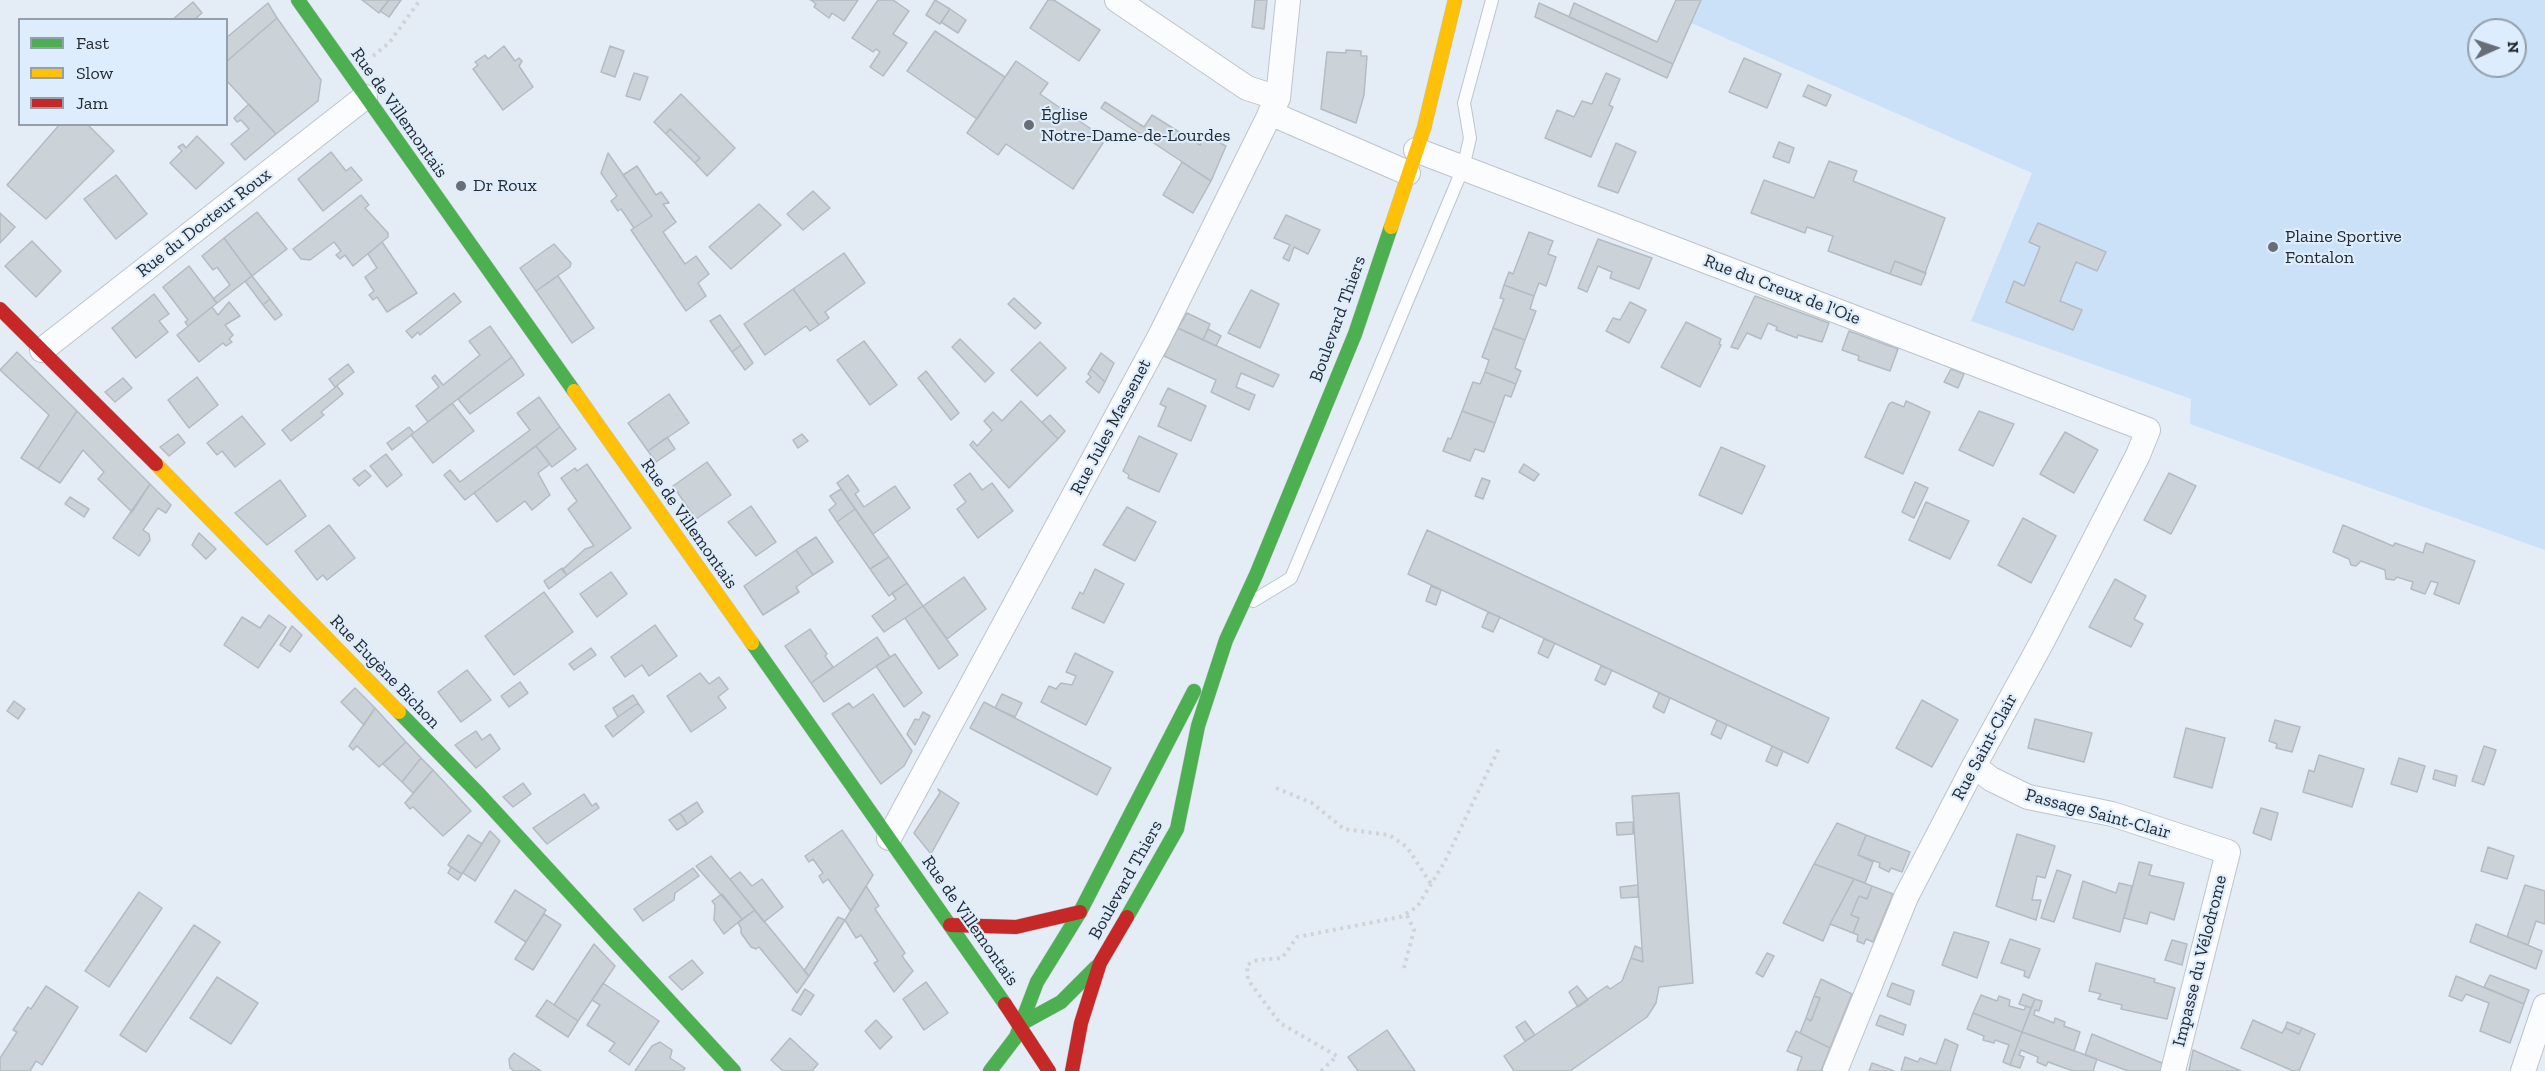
<!DOCTYPE html>
<meta charset="utf-8">
<style>
body{margin:0}
#map{position:relative;width:2545px;height:1071px;overflow:hidden;background:#e4edf6;font-family:"Zilla Slab",serif}
canvas{display:block}
.legend{position:absolute;left:18px;top:18px;width:210px;height:108px;box-sizing:border-box;background:#ddedfd;border:2px solid #939fab;margin:0;padding:8px 10px;list-style:none;font-size:18px;color:#242a30}
.legend li{display:flex;align-items:center;gap:12px;height:30px}
.legend b{width:30px;border:2px solid #939fab}
.north{position:absolute;left:2467px;top:18px;width:60px;height:60px;box-sizing:border-box;background:#ddedfd;border:2px solid #939fab;border-radius:50%;rotate:87deg;font-size:16px;font-weight:700;line-height:24px;text-align:center;color:#242a30}
.north::after{content:'';display:block;margin:auto;width:21px;height:27px;background:#676e75;clip-path:polygon(50% 0,100% 100%,50% 72%,0 100%)}
</style>
<div id="map">
<canvas width="2545" height="1071"></canvas>
<ul class="legend">
<li><b style="height:8px;background:#4caf50"></b>Fast</li>
<li><b style="height:8px;background:#ffc107"></b>Slow</li>
<li><b style="height:8px;background:#c62828"></b>Jam</li>
</ul>
<div class="north">N</div>
</div>
<script>
const g = document.querySelector('canvas').getContext('2d');
g.lineJoin = 'round';
function fill(path, color) {
  g.fillStyle = color;
  g.fill(path, 'evenodd');
}
function trace(path, color, width, dash) {
  g.strokeStyle = color;
  g.lineWidth = width;
  g.lineCap = dash ? 'butt' : 'round';
  g.setLineDash(dash || []);
  g.stroke(path);
}
function write(font, color, halo, rows, align = 'center') {
  g.font = font + ' "Zilla Slab",serif';
  g.lineWidth = 4.5;
  g.setLineDash([]);
  g.textBaseline = 'middle';
  g.strokeStyle = halo;
  g.fillStyle = color;
  for (const [text, x, y, turn = 0] of rows) {
    g.save();
    g.translate(x, y);
    g.rotate((+turn || 0) * Math.PI / 180);
    g.textAlign = isNaN(turn) ? turn : align;
    if (halo) g.strokeText(text, 0, 0);
    g.fillText(text, 0, 0);
    g.restore();
  }
}
fill(new Path2D(`
 M1701,0H2545V550L2190,424L2191,399L1971,321L2032,173L1691,23ZM2479,30H2515V66H2479Z`), '#cbe1f7');
const building = new Path2D(`
 M362,0H389L379,13Z
 M389,0H401L389,17L380,11Z
 M811,0H810H858L844,21L832,13L829,18L814,7L816,4Z
 M878,0H893L909,11L893,34L907,43L883,76L870,67L880,52L876,49L873,52L852,38Z
 M935,0L950,9L940,24L926,15Z
 M1048,0H1054L1100,30L1079,61L1030,28Z
 M1255,0H1267L1264,29L1252,27Z
 M1676,0H1701L1673,64L1569,17L1574,3L1657,42Z
 M193,2L202,13L194,20H172Z
 M268,3L277,18L226,62V38Z
 M1539,3L1673,64L1667,78L1535,17Z
 M950,9L966,20L958,33L941,22Z
 M277,18L321,80L318,101L276,134L226,80V62Z
 M935,31L1005,77L977,119L907,71Z
 M504,46L515,61L519,58L522,61L519,66L533,87L503,110L473,69L478,65L475,62L485,55L488,59Z
 M610,46L624,51L615,77L601,72Z
 M1346,50L1361,51V56H1367L1364,95L1356,123L1321,109L1327,52L1346,53Z
 M1744,58L1781,74L1767,108L1729,92Z
 M1016,61L1048,83L1040,94L1094,131L1091,135L1103,143L1073,189L1006,144L998,155L967,133Z
 M634,73L648,77L640,100L626,96Z
 M1606,73L1620,79L1609,105L1613,107L1591,157L1545,138L1557,110L1574,117L1582,101L1592,104Z
 M1808,85L1831,95L1826,106L1803,96Z
 M681,94L735,148L707,176L695,163L700,158L670,129L666,134L654,122Z
 M1105,102L1144,127L1152,115L1200,145L1204,135L1226,146L1211,181L1101,108Z
 M249,104L276,134L245,160L231,144L249,129L241,120L237,122L234,118Z
 M60,124H87L114,151L46,219L7,185Z
 M670,129L700,158L695,163L666,134Z
 M197,136L224,163L196,189L170,163L182,151L178,147L183,144L186,148Z
 M1779,142L1794,148L1789,163L1773,157Z
 M1616,143L1636,152L1618,193L1598,186Z
 M331,152L346,171L351,167L362,180L323,211L298,179Z
 M608,153L652,216L634,228L621,209L618,211L611,201L617,196L601,173Z
 M1829,161L1857,171L1853,181L1945,218L1925,273L1895,261L1890,274L1828,251L1833,236L1807,227L1805,233L1751,213L1764,180L1814,198Z
 M1182,162L1211,181L1193,213L1163,195Z
 M637,166L656,195L661,192L669,203L663,204L676,222L663,232L685,264L696,256L709,274L698,283L706,296L686,311L631,230L652,216L623,175Z
 M116,175L147,214L116,239L84,199Z
 M813,191L830,208L803,230L787,214Z
 M361,195L369,205L365,208L388,233V237L353,266L345,255L340,259L336,255L341,251L334,242L310,260L301,259L293,249Z
 M759,204L781,225L731,269L709,247Z
 M257,212L287,249L252,276L224,238Z
 M0,213L15,227L0,243Z
 M1286,215L1320,230L1308,254L1294,247L1289,261L1283,258L1290,245L1274,238Z
 M2038,223L2106,252L2097,271L2076,262L2060,301L2082,310L2073,330L2006,302L2014,281L2024,286L2040,247L2029,242Z
 M1529,232L1553,241L1548,254L1556,257L1546,286L1539,283L1534,296L1504,285L1509,272L1513,274Z
 M224,238L252,276L217,303L213,299L230,285L217,267L213,270L202,256Z
 M1598,239L1652,258L1639,289L1610,278L1612,272L1598,266L1587,292L1578,288Z
 M32,241L61,271L36,297L5,266Z
 M382,242L417,293L387,312L377,297L373,300L369,295L374,291L365,277L377,268L368,254Z
 M554,244L571,263L570,267L536,291L520,268Z
 M844,253L865,283L825,312L829,318L819,325L793,289Z
 M1895,261L1926,273L1921,285L1890,274Z
 M189,266L217,303L188,326L185,322L188,320L163,287Z
 M252,276L270,299L263,305L245,281Z
 M558,276L594,328L572,343L536,291Z
 M1504,285L1534,296L1530,309L1536,311L1525,340L1493,328L1504,299L1500,298Z
 M793,289L819,325L810,331L806,326L765,355L744,324Z
 M1251,290L1279,304L1260,348L1228,333Z
 M454,293L461,302L420,335L418,332L412,338L406,331Z
 M154,294L169,314L159,321L168,332L136,358L112,328Z
 M1755,296L1829,323L1822,342L1798,335L1797,338L1776,330L1777,327L1768,323L1761,339L1747,333L1738,349L1731,347Z
 M1014,298L1041,323L1035,329L1008,304Z
 M270,299L282,315L275,320L263,305Z
 M229,302L240,316L225,325L233,335L229,339L232,342L226,346L223,343L199,362L177,335L212,307L218,315Z
 M1630,302L1646,310L1629,343L1606,331L1613,318L1620,320Z
 M1187,313L1210,324L1203,340L1178,328Z
 M720,315L741,345L732,352L710,321Z
 M1686,322L1721,339L1719,344L1721,345L1700,387L1661,367Z
 M490,326L512,357L428,422L416,406L439,387L432,378L435,375L443,385L480,355L469,341Z
 M1178,328L1279,375L1273,387L1241,373L1236,387L1255,395L1249,410L1211,392L1216,380L1164,356Z
 M1493,328L1525,340L1515,368L1521,371L1516,384L1485,372L1489,360L1482,357Z
 M1208,329L1221,336L1216,346L1203,340Z
 M1849,331L1898,349L1890,371L1858,360L1859,356L1842,350Z
 M960,339L994,373L985,382L952,347Z
 M864,341L897,385L870,405L837,360Z
 M1040,342L1066,368L1037,396L1011,370Z
 M741,345L753,363L745,370L732,352Z
 M17,352L77,411L38,469L21,458L49,415L0,370Z
 M1101,353L1114,363L1105,382L1091,369Z
 M512,357L524,375L470,414L458,399Z
 M348,364L354,372L335,387L329,379Z
 M1091,369L1105,382L1099,393L1086,382L1091,377L1088,374Z
 M1951,369L1964,374L1958,388L1944,382Z
 M926,371L959,413L951,420L918,378Z
 M1485,372L1516,384L1511,397L1505,395L1495,423L1462,411L1473,382L1480,384Z
 M197,377L218,405L189,428L168,400Z
 M123,378L132,388L115,402L105,392Z
 M337,386L343,394L321,412L324,415L291,441L282,430Z
 M1168,388L1206,406L1191,441L1158,426L1166,407L1160,404Z
 M669,394L689,423L648,451L628,423Z
 M539,397L560,427L465,500L444,475L450,470L460,482L530,430L517,413Z
 M1021,401L1058,439L1009,488L970,445L973,441L977,446L992,430L984,421L993,412L1002,421Z
 M1906,401L1930,412L1903,474L1865,457L1889,404L1892,402L1904,407Z
 M452,403L474,431L433,463L411,435Z
 M77,411L150,484L132,512L98,479L104,472L83,450L60,483L38,469Z
 M1462,411L1495,423L1484,452L1475,449L1470,461L1443,451L1448,438L1451,439Z
 M1979,411L2014,424L1993,466L1959,450Z
 M1050,415L1065,431L1058,439L1042,422Z
 M242,416L265,444L235,467L222,451L217,455L207,443Z
 M409,427L414,433L392,450L387,443Z
 M560,427L576,449L552,467L536,446Z
 M2065,432L2098,450L2074,493L2040,474Z
 M178,434L185,443L169,456L160,447Z
 M802,434L808,441L798,448L793,440Z
 M1139,436L1177,454L1159,492L1128,478L1129,475L1123,471Z
 M667,437L675,449L656,462L648,451Z
 M536,446L550,464L538,473L550,495L532,510L525,501L497,522L474,493Z
 M1721,447L1765,466L1742,514L1699,495Z
 M386,454L402,475L387,487L370,466Z
 M707,462L731,495L696,519L673,486Z
 M587,464L631,528L567,575L562,570L585,549L594,546L568,509L577,501L561,478L575,468L577,471Z
 M1524,464L1539,474L1534,481L1519,472Z
 M365,470L371,476L359,486L353,479Z
 M970,473L982,490L992,483L1013,511L978,538L957,509L966,502L954,485Z
 M2169,473L2196,486L2171,534L2144,520Z
 M848,475L859,491L855,494L864,507L895,486L910,508L873,534L837,483Z
 M1482,478L1490,481L1483,499L1475,496Z
 M280,480L306,516L267,545L235,513Z
 M1915,482L1928,488L1914,518L1902,512Z
 M150,484L171,505L166,513L158,508L143,530L149,534L150,540L139,556L113,538Z
 M841,489L855,509L837,522L829,510L836,504L830,496Z
 M70,497L89,509L84,517L65,504Z
 M1926,502L1969,521L1950,559L1909,540Z
 M751,506L776,542L756,556L728,522Z
 M1127,507L1156,522L1135,561L1103,545Z
 M855,509L889,557L870,569L837,522Z
 M2023,518L2056,536L2031,583L1998,565Z
 M329,525L355,558L327,580L323,575L317,580L295,551Z
 M2343,525L2393,546L2395,543L2423,553L2426,543L2475,561L2459,604L2434,594L2438,583L2431,581L2425,594L2411,589L2413,582L2397,577L2394,580L2386,579L2385,570L2361,561L2356,566L2351,565L2349,559L2333,552Z
 M1427,530L1829,718L1808,763L1408,574Z
 M199,533L216,549L206,559L192,545Z
 M816,537L833,562L813,575L796,550Z
 M796,550L813,575L796,587L799,592L763,615L744,586Z
 M889,557L907,583L889,596L870,569Z
 M562,568L567,575L549,589L544,581Z
 M1095,569L1124,584L1104,623L1072,608L1080,592L1083,594Z
 M611,572L627,594L597,617L580,594Z
 M964,577L986,609L947,639L923,606Z
 M2115,579L2146,596L2134,619L2143,624L2131,647L2089,627Z
 M907,583L923,606L884,632L872,616L896,599L892,593Z
 M1431,586L1441,590L1436,605L1426,601Z
 M544,592L573,632L514,675L485,636Z
 M923,606L958,655L939,669L905,618Z
 M1488,612L1500,617L1493,632L1482,627Z
 M269,615L286,627L258,668L224,645L242,617L260,628Z
 M655,625L677,656L649,676L642,665L625,677L611,657Z
 M292,626L302,635L290,652L280,645Z
 M810,629L827,654L825,656L833,667L811,683L785,646Z
 M877,637L890,657L824,702L811,683Z
 M1544,639L1555,643L1548,658L1538,653Z
 M591,648L596,655L574,670L569,664Z
 M1075,653L1113,672L1086,725L1041,702L1049,686L1056,689L1061,683L1072,685L1076,676L1066,672Z
 M895,654L922,693L904,707L876,666Z
 M1601,666L1612,670L1605,685L1595,680Z
 M467,670L491,700L461,722L438,692Z
 M700,673L709,684L719,677L728,689L718,697L726,708L691,732L667,696Z
 M520,682L528,693L509,707L501,696Z
 M355,688L375,708L364,725L341,702Z
 M1659,693L1670,698L1664,713L1653,707Z
 M873,694L912,751L904,766L881,784L832,714L849,703L853,708Z
 M1002,694L1022,703L1015,717L995,708Z
 M633,695L638,703L618,717L613,708Z
 M1922,700L1958,720L1932,767L1896,748Z
 M14,701L25,709L18,719L7,711Z
 M984,702L1111,768L1097,795L970,728Z
 M638,703L644,712L613,737L605,726Z
 M375,708L406,742L379,767L357,746L353,750L349,746Z
 M923,712L930,716L915,745L907,734L915,719L919,720Z
 M2035,719L2092,733L2084,762L2028,748Z
 M1717,720L1727,725L1721,739L1711,734Z
 M2275,720L2300,727L2292,752L2276,748L2277,744L2269,741Z
 M2186,728L2225,738L2212,788L2174,777Z
 M476,731L482,740L490,734L500,749L476,768L455,745Z
 M406,742L421,758L402,782L383,764Z
 M1772,746L1783,751L1777,766L1766,761Z
 M2484,746L2496,750L2484,785L2472,781Z
 M2319,755L2364,769L2352,807L2303,792L2309,770L2314,772Z
 M421,758L433,770L413,793L402,782Z
 M2399,758L2425,766L2417,792L2391,784Z
 M433,770L471,811L443,836L413,807L410,809L405,803Z
 M2435,770L2457,776L2455,786L2433,779Z
 M523,783L531,794L513,807L503,797Z
 M938,789L959,803L931,854L914,833L940,793Z
 M1679,793L1693,983L1659,987L1656,1003L1647,1017L1570,1071H1514L1504,1056L1607,986L1610,989L1622,981L1631,958L1643,962L1632,796Z
 M584,794L592,806L596,803L599,808L547,844L533,828Z
 M697,802L703,812L687,824L680,813Z
 M2261,808L2278,813L2271,840L2253,833Z
 M680,813L687,824L677,830L669,820Z
 M1633,822V834L1617,835L1616,823Z
 M1837,823L1866,835L1858,855L1873,862L1865,883L1814,864Z
 M842,830L873,875L851,911L828,879L823,883L819,876L823,873L813,859L809,862L805,856Z
 M490,831L500,841L475,881L463,873Z
 M2017,834L2055,846L2045,878L2037,876L2032,900H2041L2036,920L1996,906Z
 M468,835L482,844L462,874L448,865Z
 M1866,835L1910,852L1902,872L1891,868L1889,872L1879,867L1880,863L1858,855Z
 M2488,847L2514,856L2507,879L2481,871Z
 M711,856L755,910L742,919L696,866Z
 M2139,862L2152,865L2149,875L2184,883L2174,920L2150,912L2147,924L2124,918Z
 M1814,864L1854,879L1832,920L1823,941L1783,923Z
 M451,867L462,874L458,880L448,873Z
 M693,868L699,876L675,893L674,900L643,921L634,909Z
 M2057,870L2071,875L2054,922L2041,918Z
 M740,872L752,886L762,879L783,907L764,922L730,879Z
 M1854,879L1872,886L1867,899L1859,896L1851,915L1859,918L1853,933L1830,924Z
 M2083,881L2116,893L2119,883L2132,886L2120,932L2073,918Z
 M1638,885V897L1621,898L1620,887Z
 M2525,885L2545,891V924L2536,921L2528,945L2507,937Z
 M866,886L879,906L875,909L905,953L902,956L913,971L894,992L874,963L878,961L861,935L856,938L845,920Z
 M1872,886L1893,894L1873,942L1866,939L1864,944L1857,941L1858,935L1853,933L1859,918L1851,915L1859,896L1867,899Z
 M515,890L546,910L526,942L495,922Z
 M139,892L162,908L109,987L85,971Z
 M722,894L742,919L724,934L714,920L715,905L712,901Z
 M755,910L809,976L797,993L759,947L756,949L751,947L741,933V928L738,923Z
 M544,914L561,925L533,970L515,959Z
 M838,917L845,920L809,976L804,971Z
 M2476,924L2542,951L2536,969L2470,942Z
 M194,925L220,942L146,1052L120,1035Z
 M1954,932L1989,942L1977,978L1942,965Z
 M2010,939L2040,949L2029,978L2024,976L2025,971L2001,963Z
 M2172,940L2187,944L2182,965L2165,960Z
 M594,944L615,966L578,1021L554,1005Z
 M1635,946L1642,949L1643,962L1631,958Z
 M1767,953L1774,956L1763,977L1756,973Z
 M692,960L703,973L682,990L669,977Z
 M2096,963L2155,979L2154,982L2175,988L2167,1019L2121,1009L2122,1005L2098,999L2101,994L2089,991Z
 M2490,975L2529,990L2524,1004L2484,987Z
 M2456,976L2524,1004L2510,1043L2480,1031L2489,1003L2466,994L2462,1001L2449,996Z
 M217,977L258,1003L231,1044L190,1018Z
 M1821,979L1852,994L1830,1048L1800,1033L1806,1018L1811,1021L1820,998L1814,996Z
 M926,982L948,1013L924,1030L903,999Z
 M603,983L659,1021L629,1065L609,1051L615,1043L587,1025L600,1005L592,1000Z
 M1892,983L1914,991L1910,1005L1887,996Z
 M46,986L78,1007L42,1065L36,1061L30,1071H0V1058L17,1032L13,1030L28,1007L31,1009Z
 M1577,986L1588,1000L1578,1007L1569,992Z
 M805,989L814,995L801,1015L792,1010Z
 M2023,994L2035,999L2031,1008L2019,1004Z
 M1981,995L1997,1001L1999,996L2010,1000L2009,1006L2024,1010L2026,1006L2031,1008L2022,1032L1973,1013Z
 M1814,996L1820,998L1811,1021L1806,1018Z
 M2035,999L2042,1001L2039,1011L2035,1010L2034,1015L2054,1023L2055,1018L2065,1022L2064,1026L2080,1032L2074,1051L2022,1032Z
 M547,1000L578,1021L568,1037L536,1016Z
 M1973,1013L2022,1032L2010,1065L2003,1062L2009,1045L1995,1040L1994,1043L1983,1040L1984,1036L1967,1029Z
 M1880,1015L1906,1025L1903,1035L1876,1025Z
 M876,1020L892,1037L880,1049L865,1031Z
 M2253,1020L2282,1033L2285,1028L2299,1034L2302,1028L2315,1034L2299,1071H2293L2241,1048Z
 M1525,1021L1535,1035L1525,1041L1516,1027Z
 M2287,1022L2302,1028L2299,1034L2285,1028Z
 M1387,1030L1415,1071H1358L1348,1057Z
 M1796,1031L1830,1048L1821,1071H1797L1802,1057L1787,1051Z
 M2022,1032L2097,1059L2093,1071H2073L2048,1062L2046,1066L2037,1062L2038,1057L2021,1050L2019,1055L2024,1057L2020,1068L2010,1065Z
 M2092,1034L2167,1065L2165,1071H2128L2085,1055Z
 M790,1038L818,1064L812,1071H783L771,1060Z
 M1945,1039L1958,1045L1950,1071H1901L1905,1057L1918,1062L1920,1058L1936,1064Z
 M660,1042L672,1050L670,1058L685,1068L683,1071H635L652,1046Z
 M2193,1050L2241,1071H2189Z
 M514,1053L541,1071H514L510,1068L509,1059Z
 M1872,1063L1894,1071H1869Z`);
fill(building, '#cbd2d8');
trace(building, '#b4bbc2', 1.5);
const lane = new Path2D(`
 M1253,601L1291,578L1463,168L1470,138L1464,103L1492,0`);
const street = new Path2D(`
 M1117,0L1247,88L1278,98
 M1270,113L1408,173
 M1416,150L2148,430L2138,455L2043,640L1974,766L1906,897L1835,1071
 M42,350L365,97
 M1974,766L1991,779L2028,797L2112,814L2228,852L2173,1071
 M889,838L1159,338L1278,98L1288,0
 M2523,1071L2545,1006`);
const fast = new Path2D(`
 M298,0L574,391
 M752,643L1005,1004
 M399,712L480,795L734,1071
 M1127,917L1177,829L1198,726L1226,640L1256,575L1355,334L1391,227
 M1019,1025L1061,1002L1096,967
 M990,1071L1016,1037L1037,982L1080,912L1194,691`);
const slow = new Path2D(`
 M1391,227L1424,128L1455,0
 M574,391L752,643
 M156,464L399,712`);
const jam = new Path2D(`
 M0,309L156,464
 M950,925L1016,927L1080,912
 M1005,1004L1049,1071
 M1072,1071L1081,1023L1100,963L1127,917`);
trace(lane, '#bdc4cb', 14);
trace(street, '#bdc4cb', 26);
trace(fast, '#bdc4cb', 15);
trace(slow, '#bdc4cb', 15);
trace(jam, '#bdc4cb', 15);
trace(new Path2D(`
 M373,56L389,43L420,0
 M1276,788L1312,803L1344,829L1389,835L1407,847L1431,884
 M1404,968L1414,930L1406,913
 M1321,1071L1337,1056L1280,1023L1248,980L1247,965L1257,960L1282,958L1297,937L1400,917L1417,907L1444,863L1500,746`), '#d1d4d7', 4, [3, 4.5]);
trace(lane, '#fbfcfe', 12);
trace(street, '#fbfcfe', 24);
trace(fast, '#4caf50', 14);
trace(slow, '#ffc107', 14);
trace(jam, '#c62828', 14);
for (const [x, y, r, color] of [
 [1029,125,6,"#676e75"],
 [461,186,6,"#676e75"],
 [2273,247,6,"#676e75"]
]) {
  const dot = new Path2D();
  dot.arc(x, y, r, 0, 2 * Math.PI);
  g.fillStyle = color;
  g.fill(dot);
  trace(dot, '#ddedfd', 2);
}
write('18px', '#242a30', '#ddedfd', [
 ["Rue de Villemontais",399,113,55],
 ["Rue du Docteur Roux",204,223,-38],
 ["Rue du Creux de l'Oie",1782,290,21],
 ["Boulevard Thiers",1338,319,-70],
 ["Rue Jules Massenet",1111,427,-62],
 ["Rue de Villemontais",689,524,55],
 ["Rue Eugène Bichon",385,672,46],
 ["Rue Saint-Clair",1985,747,-62],
 ["Passage Saint-Clair",2098,814,15],
 ["Boulevard Thiers",1126,880,-61],
 ["Rue de Villemontais",970,921,55],
 ["Impasse du Vélodrome",2200,961,-76]
]);
write('18px', '#242a30', '#ddedfd', [
 ["Église",1041,115],
 ["Notre-Dame-de-Lourdes",1041,136],
 ["Dr Roux",473,186],
 ["Plaine Sportive",2285,237],
 ["Fontalon",2285,258]
], 'left');
</script>
